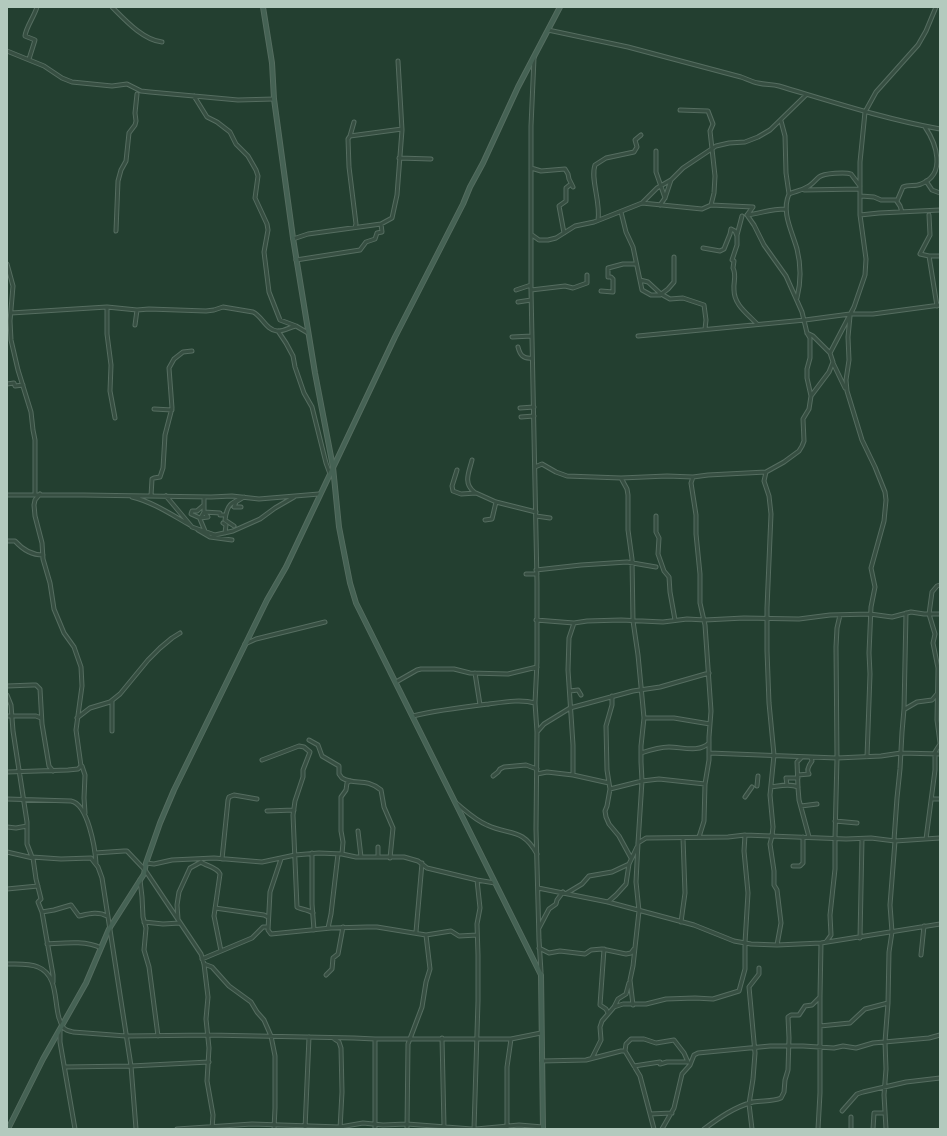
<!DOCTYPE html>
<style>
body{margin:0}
#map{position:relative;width:947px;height:1136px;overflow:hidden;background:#233f30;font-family:"PT Sans",sans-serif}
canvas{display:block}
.frame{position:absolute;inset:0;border:8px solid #b3cabe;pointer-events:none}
</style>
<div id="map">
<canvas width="947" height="1136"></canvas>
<div class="frame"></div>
</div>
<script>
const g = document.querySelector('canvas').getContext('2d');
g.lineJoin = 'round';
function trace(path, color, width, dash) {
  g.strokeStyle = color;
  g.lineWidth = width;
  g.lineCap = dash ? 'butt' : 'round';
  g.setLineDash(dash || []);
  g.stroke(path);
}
const street = new Path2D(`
 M112,7C125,20 143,40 162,42
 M548,30L628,47L741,77C747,79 752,82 758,83C766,85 772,84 779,86C833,102 885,119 940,129
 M7,51L44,66L62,78L72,82L112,86L127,84L141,91L150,92L238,100L274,99
 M534,58L531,126V290L537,582V662L535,703L537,732L536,829L539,940L541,972
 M29,59L35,40L25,36C26,27 34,17 37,7
 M194,96L207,117L217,122L230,132L236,144L248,156L256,170L258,176L255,198L267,224L268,230L264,252L269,292L280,320L296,326
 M680,110L708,111L713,124L710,131L715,176L714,193L711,205
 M781,121L785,136L786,173L789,194
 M354,122L350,136L348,139L349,167L356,224L355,227
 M350,136L402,129
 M656,151V172L665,198
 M399,158L431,159
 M531,168L541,171L565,169L568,174L569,179L573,187
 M926,181L932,190L940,193
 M804,190L860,189
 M861,196L874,197L881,200H896L900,206L902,212
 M897,201L903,187C909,184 915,187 921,184C947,174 936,143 925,127
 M642,203L702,209L711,205L753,207L747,215
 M660,205L665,198L671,180
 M621,212L626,232L633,247L642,290L651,295H660L668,289L674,282V257
 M747,215L754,225L764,245L786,276L802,312L807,333L810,338V358L807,369V378L811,396
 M747,215C762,213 770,209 786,209
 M860,215L879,213L940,210
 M929,215L930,235L920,254L929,256L937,306
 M742,216L737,235V245L732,260L734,261L733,268C737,276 733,282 734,290C734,305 748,314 757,324
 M598,220C601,202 590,179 595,165L606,158L634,152L637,147L635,140L641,135
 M116,231L118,181L121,170L126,161L129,133L135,125L136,121L135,113L137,94
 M564,233L559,206L566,201V188L571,184
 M532,235L539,240H548L556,238L575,226L594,222L642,203L657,188L671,180L683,168L716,146L729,143L745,142L758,137L770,130L806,95
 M293,239L308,234L381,224L392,218L397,195L402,130L398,61
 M703,248L720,251L724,249L730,234L731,229L735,231L737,236
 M929,256H940
 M296,260L360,250L366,242L375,239L377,233L382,232L381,224
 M7,264L13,286L10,321L11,340L18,370L31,412L33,430L35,440V494
 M640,280L648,282L661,294L670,299L683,298L704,305L706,320L705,329
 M516,290L531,285
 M531,290L565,286L573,288L587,283V275
 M601,291L613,292V279L611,277H608V268L623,264H636
 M797,298C801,282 801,265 797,249C792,231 781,212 789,194C795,191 801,191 807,187C812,185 815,180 819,177C824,173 846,172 851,174L860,186
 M518,302L531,300
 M107,307V334L111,365L110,391L115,418
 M137,310L149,309L206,311L214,310L223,307L253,312C262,316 266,330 277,331C283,332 290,327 296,326L308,333
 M11,313L107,307L137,310L135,325
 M850,316L848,337L849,360L846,380L847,391L862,440L875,467L885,492L886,500L884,521L871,568L875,587L871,607L869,653L870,674L867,757
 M278,331L286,343L293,356L295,367L304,393L312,407L326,463L330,474
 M807,333L813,336L830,353
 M638,336L805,320L850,314H873L940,305
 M512,337L532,336
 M518,347C520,355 523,359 532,358
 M833,363L845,388
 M7,384L14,383L15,386L23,385
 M520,408L534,407
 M154,409L172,410
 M521,417L534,416
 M472,460C469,472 463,483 474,492
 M535,467L542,464L556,472L567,476L621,478L667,476L693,477L708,475L766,472L784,462L799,451L802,446L804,441L803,419L809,409L811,396L829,372L833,362L830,353L854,307L865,275L866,259L860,215V162L865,112L876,92L918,45L926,31L936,7
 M457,470L452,486L453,491L461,494L476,493L496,502L536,512
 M766,472L764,481L769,496L771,514L767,608V651L769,703L774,755L770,795L773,827L772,836L770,844L774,871V885L777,890L781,923L777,945
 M693,477L691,483L696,515V534L700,574V603L705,625L711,711L709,737V760L705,784L704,821L699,837
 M621,478L627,489L628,495V530L632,559L633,621L638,655L644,718L641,746V762L642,781L638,843L636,882L639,911L633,966L630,980L633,1005
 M7,495H84L211,497L232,496L259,499L319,494
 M151,496L152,479L154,478L160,477L163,468L165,435L172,408L169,368L174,359L183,352L192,351
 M166,496L192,527L215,535L233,531L260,519L275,508L294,497
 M132,497C153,502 172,515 190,525
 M204,505V512L208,517L200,518L191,514L192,511H197L204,505V497
 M536,516L550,518
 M656,516V532L659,538L658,554L664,571L669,577L670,592L675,620
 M485,520L492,519L496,502
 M223,523L226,525L225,533
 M234,526L225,520C227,505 230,503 244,497L236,502L234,507H241
 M198,530L210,537L232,540
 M205,531L200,519L204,512L220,513V515H225
 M7,541H15C23,550 31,555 43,555
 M536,570L581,565L627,562L656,567
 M526,574H537
 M940,585L937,586L932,592L929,614L935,634L933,643L938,668L937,720L940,743
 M536,620L574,623L587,621L621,620L663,622L687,619L705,620L744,618L799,619L830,615L870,614L892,617L911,612L924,614H940
 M245,644L256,639L325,622
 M475,673L480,705
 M396,682L417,670L421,669H454L470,673L508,674L537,667
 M7,686L33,685H36L40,689L42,724L49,766L53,771
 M570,691L578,690L581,695
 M7,695L11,705L13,731L27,822V844L32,857L61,859L91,858L98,867L102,878L131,1066L136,1129
 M905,709L917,702L932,700L937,694L940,693
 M7,716H36L41,718
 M413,716C438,710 464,707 489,704C504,702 521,699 535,703
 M77,718L90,708L110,702L120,694L148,660L160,648L172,638L180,633
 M644,718H674L710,724
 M112,731V701
 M537,732L544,724L570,708L633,691L660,687L709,673
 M309,740L318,745L322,756L339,766V774L342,778C356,786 365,777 381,790L384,807L393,828L390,858
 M641,753C650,750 660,747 669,747C682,747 699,753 709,743
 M709,753L837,758L881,756L901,753L940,754
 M802,757L797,762L798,788L799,800L809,837
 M262,760L299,746L304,747L310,752L303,770V777L295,801L293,815L297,907C299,909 307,909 313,913
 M82,766L85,775L84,798L85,813
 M7,772L68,770L78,769L81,766L76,730L82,686L81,667L74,647L64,633L54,609L50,583L43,559L42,543L35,516L34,505L35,500L40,494
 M537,774L547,772L573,775L609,783L610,789L607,806L605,811L606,817L609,824L619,836L631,858
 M573,775V745L568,670L569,638L574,623
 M798,775L809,774C806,770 809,765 812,761L811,758
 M493,776L498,772L500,769L504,767L526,765L537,769
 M609,783L607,770L606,726L612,705V696
 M787,785L786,778H798
 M757,786L758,776
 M771,787C779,786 790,783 798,787
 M610,789L642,781L659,779L705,784
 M745,797L752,787
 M7,799L71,801C88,804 95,848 96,863
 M932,799H940
 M456,803C466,811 475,820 487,825C510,836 522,827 537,854
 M801,806L817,804
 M267,811L294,810
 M835,821L857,823
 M7,827L16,828L27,826
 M358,831L361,857
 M926,839L935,770V752L940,744
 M894,840L897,798L900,769L902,732L904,709L906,613
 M638,843L646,838L728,837L745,835L846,839L871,838L895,841L940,838
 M378,847V857
 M7,852L33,858L32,857
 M95,853L124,851H127L145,870L201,954L204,964L208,997L206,1019L209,1048L207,1081L213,1115L212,1129
 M312,853V904L314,930
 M342,854L343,842L341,831V797L346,790L347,783L350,781
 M33,858L36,879L41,899L38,902L42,912L53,975V982
 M222,859L228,800L229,797L234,795L257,799
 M281,859L270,892L268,930L271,934L331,928L367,927H377L426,935L451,931L459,936L477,935
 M201,862C206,866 217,867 220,874L214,916L221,951
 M146,863L154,864L172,860L214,858L262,862L295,855L319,853L342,854L356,857H404L418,861L427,868L477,880L495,883
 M793,866H800L803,863V837
 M140,880L142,897L143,917L146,928L144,950L149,967L158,1036
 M538,888L608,902L694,925L734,941L751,944L777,945L821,943L940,924
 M7,889L38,886
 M567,893L582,884L589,876L612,872L629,864
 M608,902L616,895L626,884L629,864L637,847
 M215,908L264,915L268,917
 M42,912L54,910L71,905L79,916C88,914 98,911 107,916
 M178,919L177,905L179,892L190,868L201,862
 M144,922L163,924L180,923
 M681,922L685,893L683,838
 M328,928L331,914L338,854
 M539,928L549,909L556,904L557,900L563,892
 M416,932L422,863
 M860,938L862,839
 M826,942L831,935L830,915L835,869V838L837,758L836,647L837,628L840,615
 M47,944C64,943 85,940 101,948
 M539,948L549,953L560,951L585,954L591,950L602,949L626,954L631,953L634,949
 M604,949L600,1005L606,1009L608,1013
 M921,955L924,926
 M202,959L252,938L263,927H268
 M7,964C17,964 29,963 38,967C58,975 54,1001 59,1018C61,1022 61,1027 65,1029C67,1031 70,1031 73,1032L126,1036L209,1035L354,1038L375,1039H511L541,1033
 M204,964L212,967L229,986L251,1002L257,1012L264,1020L271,1036L275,1056V1108L274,1129
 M326,975L332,969L333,958L338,954L343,927
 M614,1007L623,1004H646L666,999L695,998L713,999L739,991L745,969V943L748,893L744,851L745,835
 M820,1026L850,1023L865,1009L888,1003
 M60,1030V1042L75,1129
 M333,1038L339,1042L341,1048L342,1092L340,1129
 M442,1038L444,1127
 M375,1039V1129
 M625,1051L626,1044L631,1039H644L656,1043L674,1040L684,1053L688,1062
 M592,1058L601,1040L600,1027L602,1021L614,1007L618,999L626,994L629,983
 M542,1061L586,1060L621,1051H625L640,1076L654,1129
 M634,1066L660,1062V1064L667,1062H688
 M65,1067L131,1066L209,1062
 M842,1111L857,1094L863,1092L906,1082L940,1078
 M650,1114L672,1113
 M851,1117V1129
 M177,1129L252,1124L340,1127L363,1123L383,1125L407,1124L472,1129
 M305,1129L309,1037
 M407,1129L408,1044L422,1007L426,982L430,969L426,935
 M474,1129L478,1001V955L477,924L480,908L477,880
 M476,1129L519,1125L543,1127
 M507,1129V1067L511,1039
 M662,1129L674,1108L682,1074L690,1065L694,1055L698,1053L770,1046H803L834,1048L843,1046L856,1048L873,1043L929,1038L940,1035
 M704,1129C719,1118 734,1107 753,1102C762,1100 772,1102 781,1098L784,1092L785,1080L788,1070L789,1038L788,1017L791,1015H799L805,1006L812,1005L820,997
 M752,1129L749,1104L753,1079L755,1053L749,987L759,974V968
 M818,1129L820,1093V997L821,943
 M873,1129L874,1113H885
 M886,1129L884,1095L886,1069L885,1042L888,1003L889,952L892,932L890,905L895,841`);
const secondary = new Path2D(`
 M263,7L272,63L274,99L293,238L315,373L333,467L339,527L350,583L356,603L541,975L543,1129
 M8,1129L43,1059L86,983L109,929L144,874L146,863L160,823L174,790L267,600L286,567L395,337L463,204L470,187L483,163L518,87L560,7`);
trace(street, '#556d60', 5);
trace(secondary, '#556d60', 6);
trace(street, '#374f42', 3);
trace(secondary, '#456254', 4);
</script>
